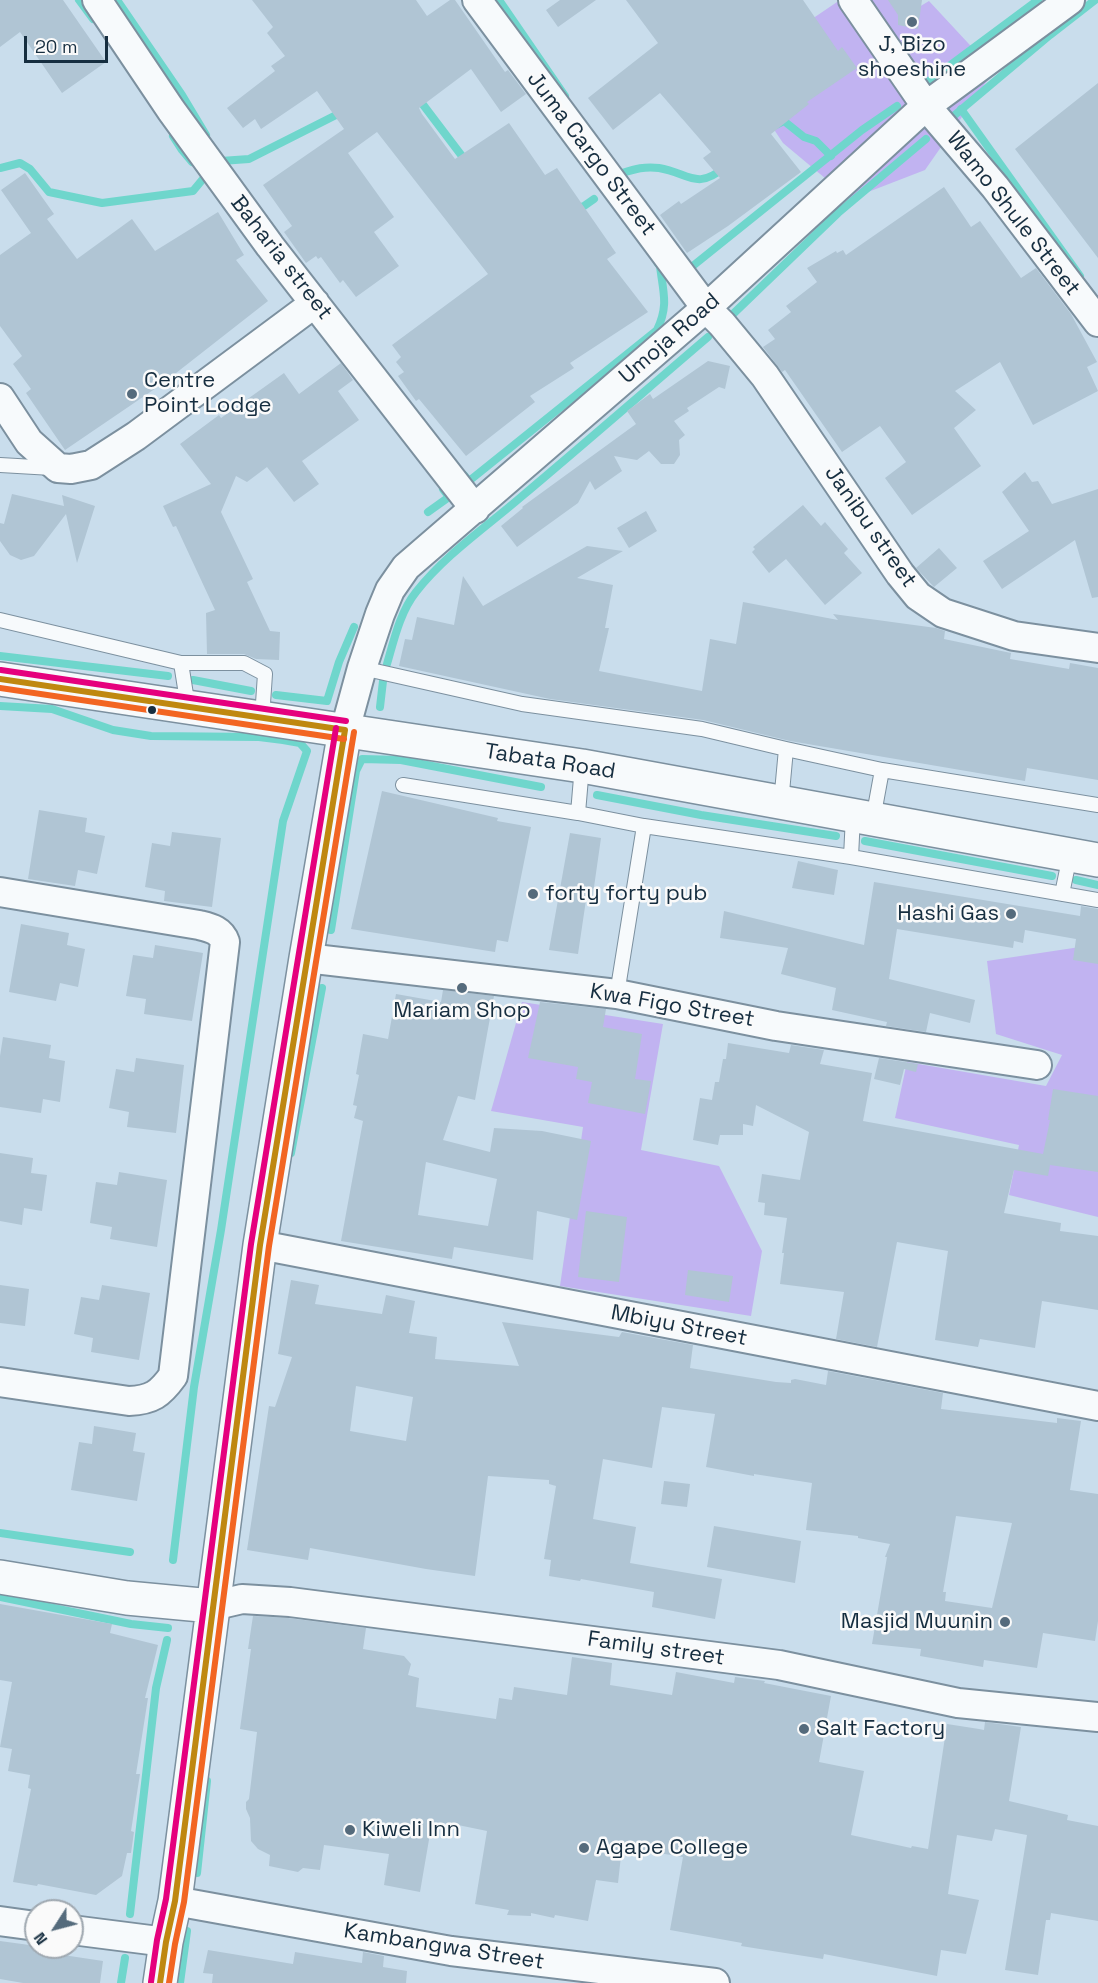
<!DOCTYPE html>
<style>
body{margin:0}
#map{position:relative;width:1098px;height:1983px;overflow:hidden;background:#c9ddec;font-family:"Space Grotesk",sans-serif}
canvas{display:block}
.north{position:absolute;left:24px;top:1899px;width:60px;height:60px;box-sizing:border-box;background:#fafafa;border:2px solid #9fa8b0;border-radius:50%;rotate:234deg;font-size:16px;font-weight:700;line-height:24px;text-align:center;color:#162e40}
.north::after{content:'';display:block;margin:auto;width:21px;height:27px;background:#556b7c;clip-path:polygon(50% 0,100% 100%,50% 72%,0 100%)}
.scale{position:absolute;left:24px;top:36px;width:84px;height:27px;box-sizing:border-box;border:3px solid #162e40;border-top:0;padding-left:8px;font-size:18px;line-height:21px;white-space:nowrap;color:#162e40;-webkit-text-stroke:4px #fafafa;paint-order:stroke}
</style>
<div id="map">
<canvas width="1098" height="1983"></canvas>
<div class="north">N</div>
<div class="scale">20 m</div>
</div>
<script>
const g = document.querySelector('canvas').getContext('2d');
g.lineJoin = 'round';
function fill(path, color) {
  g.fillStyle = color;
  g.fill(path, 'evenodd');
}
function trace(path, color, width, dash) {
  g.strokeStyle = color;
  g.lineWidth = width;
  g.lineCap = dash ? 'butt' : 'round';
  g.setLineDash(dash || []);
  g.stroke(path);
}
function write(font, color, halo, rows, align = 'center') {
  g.font = font + ' "Space Grotesk",sans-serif';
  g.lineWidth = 5;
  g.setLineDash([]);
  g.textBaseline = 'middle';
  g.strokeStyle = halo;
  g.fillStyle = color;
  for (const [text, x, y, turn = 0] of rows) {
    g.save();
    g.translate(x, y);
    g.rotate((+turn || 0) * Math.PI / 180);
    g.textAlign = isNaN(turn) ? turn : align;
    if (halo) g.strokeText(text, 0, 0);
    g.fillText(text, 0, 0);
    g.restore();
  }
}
fill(new Path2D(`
 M840,0H907L919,7L929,1L994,71L925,170L850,199L783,143L771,125L781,40Z
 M1080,947L1098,950V1217L1009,1195L1019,1145L895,1118L907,1062L1046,1086L1062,1055L996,1034L987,961Z
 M522,1002L663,1024L641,1150L719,1166L762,1251L751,1316L560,1286L583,1127L491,1111Z`), '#c1b3f1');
trace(new Path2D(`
 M79,0L93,19
 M117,0L182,95L206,135
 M499,0L565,96
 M921,79L925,84L1038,0
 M418,98L468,164
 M961,109L1080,276
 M950,119L1050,35L1095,0
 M776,125L784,121L804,137L816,141L831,156
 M173,136L182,150L192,162
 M0,168L20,163L30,169L49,192L102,203L193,191L212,168L221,161L249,159L344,111
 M622,173C635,169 645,166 659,168C689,173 696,191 725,167
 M574,209L584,206L594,199
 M686,265L689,269L862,130L897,106
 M733,314L838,213L926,139
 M464,475L469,481L657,330C669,305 663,292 660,266L657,262
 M428,512L449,497L443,489
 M0,656L168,676
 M387,664C394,640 400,612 416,592C445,555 485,528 521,497C584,444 646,390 708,337
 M193,680L251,691
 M276,695L327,701L339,662L354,627
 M0,706L52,709L113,730L151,736L259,737L283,740L300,743L307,751L283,821L221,1230L194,1387L173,1560
 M380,707L383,681
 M597,795L701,815L836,836
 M865,841L1052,876
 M1076,880L1098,885
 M331,930L356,771L362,759L401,760L541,787
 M291,1153L322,988
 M0,1533L130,1552
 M0,1597L131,1624L168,1628
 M197,1873L207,1781
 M130,1914L156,1688L167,1640
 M121,1983L125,1958
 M180,1983L187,1931`), '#6fd6cc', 8);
fill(new Path2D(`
 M0,0H63L106,62L62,93L20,32L0,47Z
 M252,0H416L427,16L450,0H455L505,72L508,70L526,94L501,112L471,69L419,108L422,114L455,159L509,123L545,175L557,168L616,253L607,259L648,312L570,363L574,368L530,396L535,402L466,456L419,399L416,401L398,376L404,372L396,362L401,357L392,345L488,274L377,132L348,153L394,217L374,232L399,266L356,297L343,280L340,283L321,257L318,259L316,256L306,263L284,232L292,226L263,185L344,129L317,91L261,129L255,119L243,128L227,108L275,71L271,66L285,56L267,33L273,27Z
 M560,0H596L558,27L546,10Z
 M626,0H803L838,51L842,47L857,68L807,102L809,104L771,134L801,172L728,226L687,253L660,215L679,201L681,204L720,178L703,158L711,152L660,93L613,130L588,98L658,43Z
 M888,0H922L918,29L898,25V15Z
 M1098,83V258L1015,149Z
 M25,173L54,214L47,219L77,259L132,219L155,251L218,212L244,255L236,260L268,301L162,384L65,450L26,393L31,389L13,364L22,356L0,326V255L31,233L1,190Z
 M944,187L971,227L980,221L1021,278L1036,268L1071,314L1097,362L1087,367L1098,391L1033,425L1000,362L955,391L976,410L954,428L981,466L912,515L885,478L906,462L880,426L842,452L785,370L782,372L763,347L775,339L768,330L791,312L786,306L817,282L807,268L836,251L837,253L843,250L846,255Z
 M708,361L730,366L725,389L719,387L687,408L689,411L674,421L685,435L679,440L680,455L674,464H661L649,451L637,460L614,456L622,471L595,490L590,481L578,503L517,547L501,526L523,508L522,507L636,424L627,411L650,394L653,399Z
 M341,363L353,380L338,391L359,420L302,461L319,484L294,502L267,467L247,482L236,476L221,512L253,579L247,582L270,631L280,632L279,660L256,659L244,654H207L206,613L215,610L176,526L173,527L163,506L211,484L180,444L219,415L221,418L284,373L299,394Z
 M1025,472L1032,482L1038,481L1052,504L1098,489V597L1092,598L1075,540L1002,589L983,561L1029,531L1002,492Z
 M12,494L64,506L62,495L95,506L77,563L66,514L34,556L21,560L10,555L0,541V523L4,524Z
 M803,505L821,526L825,522L848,549L844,553L862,573L825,605L786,559L769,573L752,552L755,549L753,547Z
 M646,511L657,531L629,548L617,528Z
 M587,546L623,551L577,578L613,585L605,628H609L599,671L702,691L710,639L736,644L743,602L838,620L833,614L936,628L945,631L944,639L1011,653L1010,659L1069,669L1070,663L1098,668V780L1027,768L1025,781L790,741L703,720L550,699L399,666L405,639L412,640L417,617L454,625L463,576L483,606Z
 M939,548L957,568L934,587L916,568Z
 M382,791L498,818L497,821L531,827L508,942L497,940L495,952L351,929Z
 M39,810L87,818L85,832L105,836L97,874L78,870L75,886L28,879Z
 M172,832L221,838L212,907L164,901L165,891L145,887L152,843L170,846Z
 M570,833L601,838L592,901L586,900L578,954L549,950Z
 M798,861L838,870L834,895L792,888Z
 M874,882L1080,916L1081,906L1098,909V964L1073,960L1076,939L1025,930L1023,943L1014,941L1013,948L897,929L889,979L975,1000L970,1023L930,1013L926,1032L886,1026L887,1022L832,1010L836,988L781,974L788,948L720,938L724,911L864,945Z
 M21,924L69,933L67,945L85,949L78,987L60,983L56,1001L9,992Z
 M155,945L203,953L192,1021L144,1014L146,999L126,996L133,955L153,958Z
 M443,990L494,996L475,1100L458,1096L443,1140L490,1152L494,1128L542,1131L591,1141L577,1220L537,1211L533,1260L454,1247L452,1259L341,1241L363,1121L354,1118L357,1106L353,1105L359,1075L356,1074L363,1034L388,1039L396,994L441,1002ZM426,1162L497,1179L488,1226L418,1215Z
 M540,1002L606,1009L603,1027L642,1034L635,1079L651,1081L645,1114L588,1103L592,1082L576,1079L578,1067L528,1058Z
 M3,1037L51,1045L49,1058L65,1061L60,1102L43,1099L41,1113L0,1107V1056Z
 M728,1043L789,1053L791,1045L824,1050L820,1064L872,1073L863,1121L1043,1154L1050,1120H1048L1053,1089L1098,1096V1172L1050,1165L1048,1176L1014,1170L1004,1213L1061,1223L1060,1231L1098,1236V1310L1042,1301L1035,1348L980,1339L978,1347L935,1340L948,1251L897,1242L877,1347L836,1339L844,1292L780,1284L784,1253H782L787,1218L764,1215L765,1203L758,1202L762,1174L800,1180L809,1132L756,1105L753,1126L743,1124V1135H720L718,1145L693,1140L700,1098L712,1100L715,1082H719L723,1059H726Z
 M136,1058L184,1065L176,1133L127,1127L129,1112L109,1108L116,1069L134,1072Z
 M879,1058L918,1064L916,1072L904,1069L900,1085L874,1079Z
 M0,1153L33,1158L31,1173L47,1175L42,1211L24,1208L22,1225L0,1221Z
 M119,1172L167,1180L157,1247L110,1239L112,1227L90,1223L96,1182L117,1185Z
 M586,1211L627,1217L619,1282L578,1277Z
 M688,1270L733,1276L729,1302L685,1295Z
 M291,1280L319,1285L315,1304L382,1314L386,1295L415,1301L409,1333L437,1337L435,1359L519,1366L502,1322L619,1337L622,1332L693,1345L690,1368L776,1382L791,1383V1380L795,1379L826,1385L828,1371L943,1393L941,1409L1057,1423V1418L1081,1421L1070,1490L1098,1494V1621L1095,1641L1043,1633L1037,1668L984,1660L983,1667L920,1656L921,1649L872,1644L887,1557H885L890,1544L858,1538V1536L806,1530L812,1483L754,1474V1476L706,1467L715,1414L662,1407L652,1468L603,1459L593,1519L636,1527L630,1563L722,1579L715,1619L652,1607L654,1592L581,1579L580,1581L549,1576L551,1560L544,1559L556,1486L549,1484V1480L488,1476L475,1576L426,1569L310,1548L308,1560L247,1550L269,1406L275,1407L292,1357L278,1354ZM356,1386L413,1397L406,1441L350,1431ZM956,1516L1012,1523L992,1608L945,1601L946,1592H943Z
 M0,1285L29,1289L25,1326L0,1323Z
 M102,1285L150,1293L139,1360L91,1352L93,1338L74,1334L81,1297L99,1300Z
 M94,1426L136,1433L133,1451L145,1453L137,1501L71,1490L79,1442L92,1444Z
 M664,1481L690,1484L687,1507L661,1504Z
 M714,1526L801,1541L795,1583L707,1567Z
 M0,1604L112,1624L110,1633L158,1645L145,1698H148L136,1774H140L131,1831L134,1832L131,1853H127L122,1876L96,1895L38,1884L37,1886L13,1882L31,1789L28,1788L30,1775L8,1771L12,1749L0,1747L12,1682L0,1680Z
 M253,1616L288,1618L366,1628L363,1649L404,1656L411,1664L408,1675L419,1678L416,1707L496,1719L499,1698L512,1700L514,1687L567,1695L572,1657L612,1663L610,1685L672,1695L676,1672L734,1683L735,1677L765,1681L764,1683L831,1696L819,1762L864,1771L851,1835L911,1848L912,1846L928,1849L947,1724L979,1729L984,1730L985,1722L1021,1727L1009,1801L1068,1815L1067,1820L1098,1826V1921L1051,1913L1050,1920H1046L1038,1975L1005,1970L1027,1835L995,1829L992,1841L957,1835L948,1894L979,1900L966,1954L941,1950L937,1976L824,1954L823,1959L741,1946L742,1943L670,1930L683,1857L622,1847L618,1883L596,1880L588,1921L555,1915L554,1918L531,1913V1916L507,1915L509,1910L475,1904L487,1831L458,1825L432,1822L420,1892L384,1885L389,1854L324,1845L320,1870L303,1868L298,1872L269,1866L270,1855L258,1849L251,1841L250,1818L246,1809V1802L249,1799L257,1732L240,1729L251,1649H248Z
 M0,1941L44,1947L43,1952L103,1961L100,1983H23L0,1979Z
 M208,1950L293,1964L295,1952L362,1963L363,1952L384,1956L383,1967L407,1971L406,1983H212L213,1974L203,1973Z`), '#b0c5d4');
const lane = new Path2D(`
 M0,465L52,468
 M0,620L181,663L188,707
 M181,663H244L265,674L262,718
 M362,668L522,704L702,729L786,749L882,770L1098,805
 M582,766L578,813L644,826L617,994
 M403,785L578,813
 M781,803L786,749
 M873,819L882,770
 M644,826L851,857L1098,900
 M851,857L853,816
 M1062,894L1070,855`);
const street = new Path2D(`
 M97,0L171,110L270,246L475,509
 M477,0L706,308L722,324L765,376L900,574L918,596L943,613L1014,636L1098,648
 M853,0L926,106L995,187L1098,322
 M0,398L29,442L58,468L71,469L91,465L136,436L315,303
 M345,730L362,668L380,614L390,590L406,567L706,308L926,106L1070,0
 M0,892L199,925C211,928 221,930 225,942L173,1376C160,1394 152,1400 129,1401L0,1382
 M306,958L617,994L776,1026L1037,1065
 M260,1245L1098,1406
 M212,1606L242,1599L290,1602L779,1665L958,1703L1098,1717
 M175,1901L451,1951L715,1983
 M0,1921L36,1926
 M72,1930L166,1942`);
const secondary = new Path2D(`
 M0,679L582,766L1098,860
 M0,1577L127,1598L212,1606
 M160,1983L166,1942L175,1901L260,1245L306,958L345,730`);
trace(lane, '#7c909f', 16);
trace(street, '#7c909f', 32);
trace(secondary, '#7c909f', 36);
trace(lane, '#f7fafc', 14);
trace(street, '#f7fafc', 28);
trace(secondary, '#f7fafc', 33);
trace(new Path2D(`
 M0,679L345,730
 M160,1983L166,1942L175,1901L260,1245L345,730`), '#bf8810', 6);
trace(new Path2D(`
 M0,688L344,739
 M169,1983L175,1944L184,1902L269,1246L354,732`), '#f26522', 6);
trace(new Path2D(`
 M1,670L346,721
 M151,1982L157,1940L166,1899L251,1244L336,728`), '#e5007d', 6);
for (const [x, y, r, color] of [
 [912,22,6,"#556b7c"],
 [132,394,6,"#556b7c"],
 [152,710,5,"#162e40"],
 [533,894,6,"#556b7c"],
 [1011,914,6,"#556b7c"],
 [462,988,6,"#556b7c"],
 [1005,1622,6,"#556b7c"],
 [804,1729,6,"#556b7c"],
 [350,1830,6,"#556b7c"],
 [584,1848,6,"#556b7c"]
]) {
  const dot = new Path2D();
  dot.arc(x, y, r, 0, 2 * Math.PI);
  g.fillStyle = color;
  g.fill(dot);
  trace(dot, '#fafafa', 2);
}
write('22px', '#162e40', '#fafafa', [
 ["J, Bizo",912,45,"center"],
 ["shoeshine",912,70,"center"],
 ["Centre",144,381],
 ["Point Lodge",144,406],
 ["forty forty pub",545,894],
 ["Hashi Gas",999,914,"right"],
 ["Mariam Shop",462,1011,"center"],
 ["Masjid Muunin",993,1622,"right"],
 ["Salt Factory",816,1729],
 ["Kiweli Inn",362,1830],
 ["Agape College",596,1848]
], 'left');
write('22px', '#162e40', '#fafafa', [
 ["Juma Cargo Street",591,154,53],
 ["Wamo Shule Street",1013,214,52],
 ["Baharia street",281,258,52],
 ["Umoja Road",670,339,-41],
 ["Janibu street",870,527,55],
 ["Tabata Road",550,762,9],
 ["Kwa Figo Street",672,1006,10],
 ["Mbiyu Street",679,1326,11],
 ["Family street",656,1649,8],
 ["Kambangwa Street",444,1947,9]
]);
</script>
